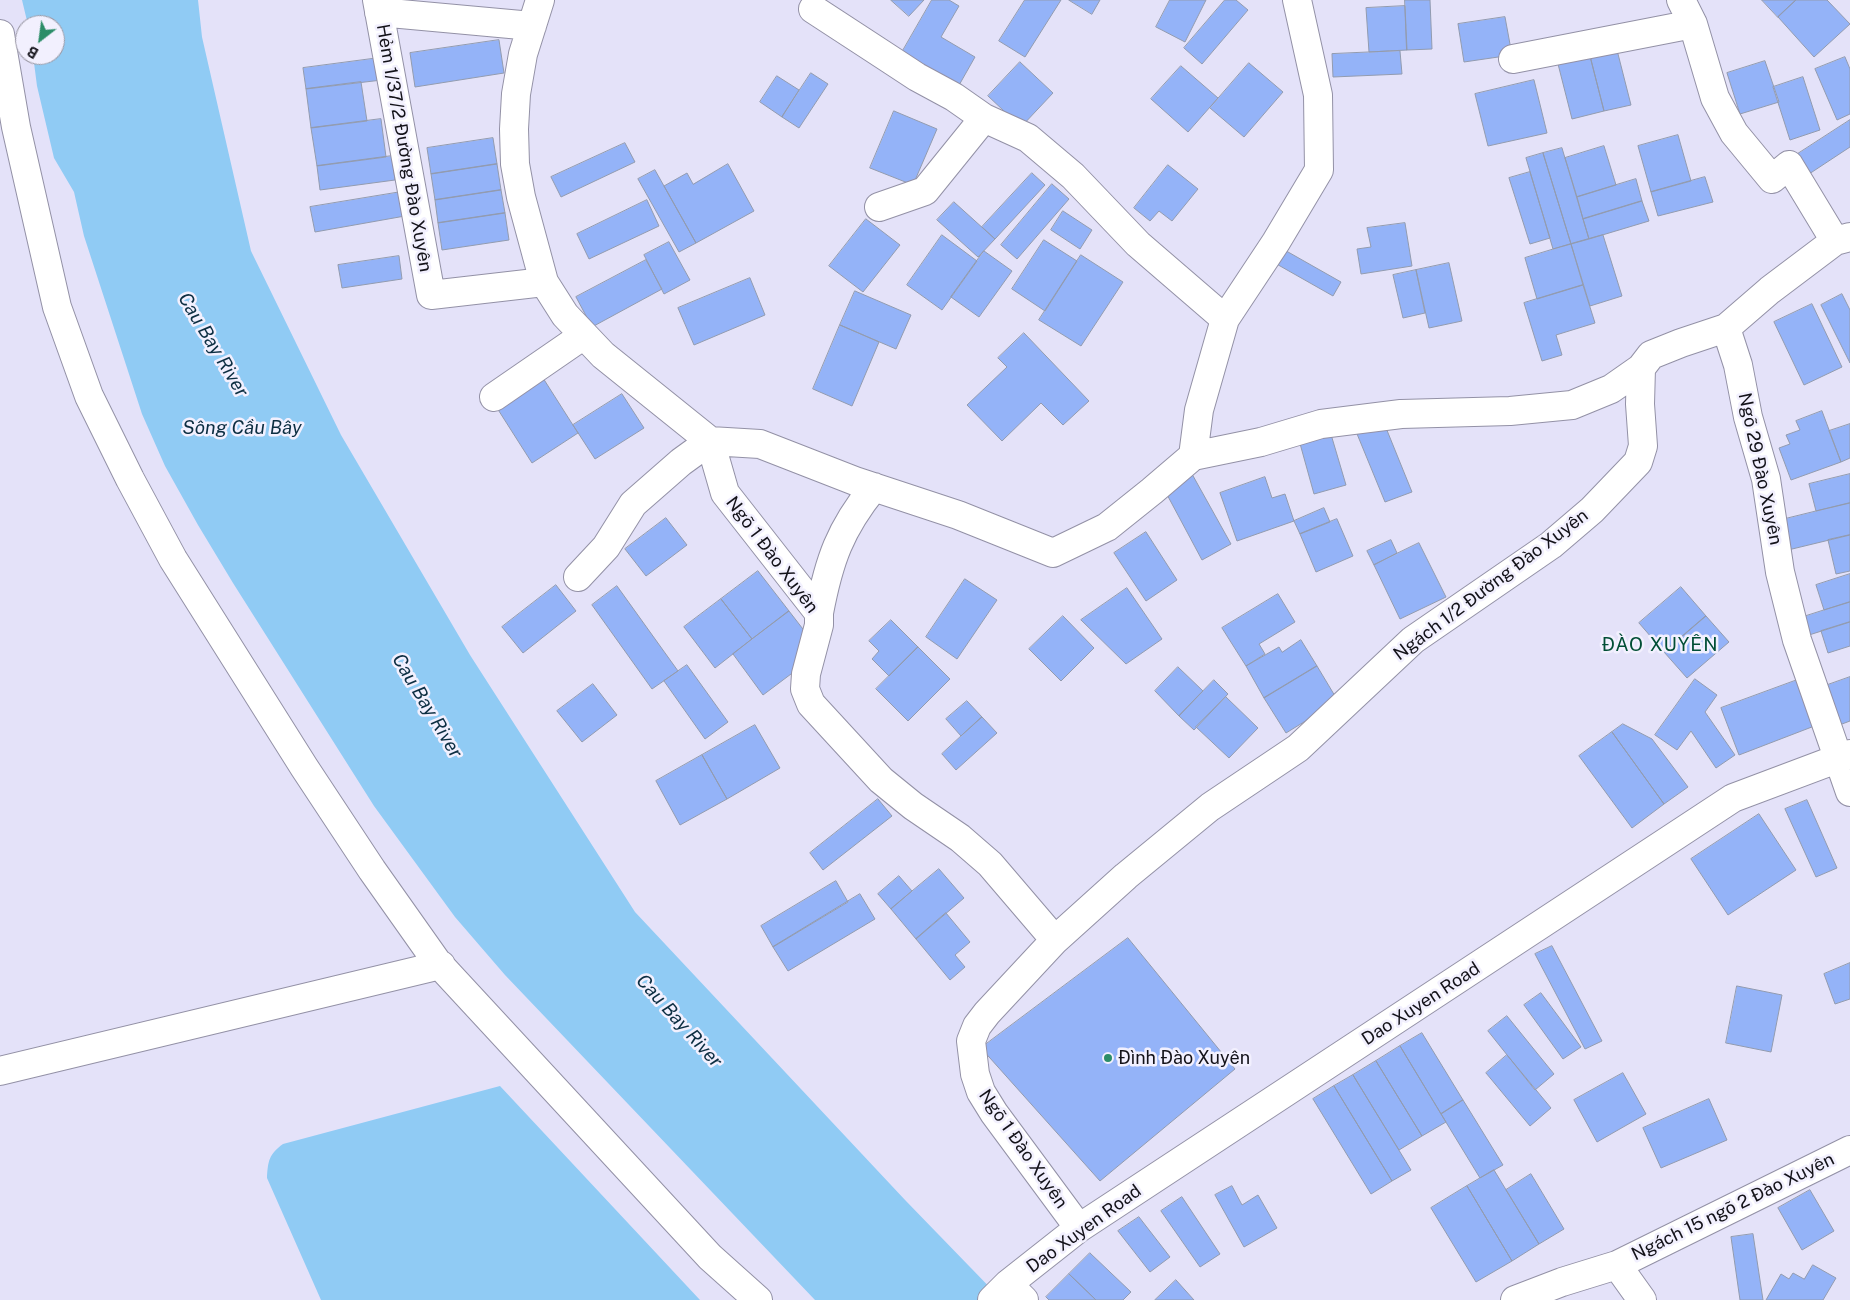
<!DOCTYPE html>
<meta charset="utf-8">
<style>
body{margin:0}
#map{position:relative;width:1850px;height:1300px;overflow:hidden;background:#e4e2f9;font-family:"Public Sans",sans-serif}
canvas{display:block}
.north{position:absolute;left:15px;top:15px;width:50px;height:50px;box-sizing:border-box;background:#f2f0fe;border:1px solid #9997a2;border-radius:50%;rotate:210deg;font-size:14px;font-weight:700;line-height:20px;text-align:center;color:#131219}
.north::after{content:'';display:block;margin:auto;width:18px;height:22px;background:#2b8d68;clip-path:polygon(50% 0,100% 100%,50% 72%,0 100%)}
</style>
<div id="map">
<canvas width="1850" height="1300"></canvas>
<div class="north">B</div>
</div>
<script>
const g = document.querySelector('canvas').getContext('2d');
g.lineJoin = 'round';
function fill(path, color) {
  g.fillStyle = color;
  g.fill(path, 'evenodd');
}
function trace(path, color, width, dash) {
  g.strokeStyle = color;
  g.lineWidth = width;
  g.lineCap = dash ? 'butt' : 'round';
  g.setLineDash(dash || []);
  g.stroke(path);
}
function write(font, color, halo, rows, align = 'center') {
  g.font = font + ' "Public Sans",sans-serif';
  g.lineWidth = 5;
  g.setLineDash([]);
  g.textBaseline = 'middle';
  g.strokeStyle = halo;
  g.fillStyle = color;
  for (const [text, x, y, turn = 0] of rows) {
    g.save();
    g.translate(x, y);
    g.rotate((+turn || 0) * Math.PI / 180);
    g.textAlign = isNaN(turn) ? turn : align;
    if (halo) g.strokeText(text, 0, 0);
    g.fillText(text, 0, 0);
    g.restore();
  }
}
fill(new Path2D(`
 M22,0H198L202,37L251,251L341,435L470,655L635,912L906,1201L1002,1300H815L505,975L455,917L374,806L233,583L198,525L165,466L142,414L84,236L74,192L54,158L37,86L33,55H55V25H28Z
 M500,1086L700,1300H321L267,1178C268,1161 269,1154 283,1144Z`), '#90cbf4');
const building = new Path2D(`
 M891,0H924L909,16Z
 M932,0H949L959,6L941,37L975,57L958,87L901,54Z
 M1025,0H1061L1025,57L999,41Z
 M1069,0H1100L1092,14Z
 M1170,0H1206L1185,42L1156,27Z
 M1225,0H1236L1248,10L1202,64L1184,48Z
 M1405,0H1430L1432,49L1407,50Z
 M1762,0H1796L1778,17Z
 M1796,0H1827L1850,24L1814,57L1778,17Z
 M1405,6L1407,50L1369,52L1366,8Z
 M1505,17L1512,55L1464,62L1458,24Z
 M499,40L504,73L415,87L410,53Z
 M1617,50L1631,105L1604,111L1590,56Z
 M1400,51L1402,74L1333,77L1332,54Z
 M1590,56L1604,111L1572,119L1558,64Z
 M1845,57L1850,69V114L1837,120L1815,69Z
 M379,58L382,80L306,89L303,68Z
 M1765,61L1779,102L1740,114L1727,73Z
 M1020,62L1053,93L1021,127L988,96Z
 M1249,63L1283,92L1244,137L1210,108Z
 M1181,66L1218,98L1188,132L1151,99Z
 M811,73L828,84L799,128L782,117Z
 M777,76L799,90L782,117L760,102Z
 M1803,77L1820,130L1790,140L1773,87Z
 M1534,80L1547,133L1488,146L1475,94Z
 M361,82L367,121L311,128L306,89Z
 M894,111L937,129L913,185L870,168Z
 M381,119L386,157L317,166L311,128Z
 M1850,120V147L1806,176L1793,157Z
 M1678,135L1691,181L1651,192L1638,146Z
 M493,138L497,164L431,174L427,148Z
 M625,143L635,162L561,197L551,177Z
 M1604,146L1616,185L1577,197L1565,158Z
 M1562,148L1589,239L1571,244L1543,153Z
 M1543,153L1571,244L1553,249L1526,158Z
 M392,156L395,180L320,190L317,166Z
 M497,164L501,190L435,200L431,174Z
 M728,164L754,211L696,243L664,186L687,173L693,184Z
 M1168,165L1198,189L1172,221L1159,211L1150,221L1134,208Z
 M655,170L696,243L679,252L638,179Z
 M1530,172L1550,238L1530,244L1509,178Z
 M1032,173L1045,185L995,239L982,227Z
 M1705,177L1713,202L1658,216L1651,192Z
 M1636,179L1642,201L1583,219L1577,197Z
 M1052,184L1069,199L1017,259L1001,245Z
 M501,190L505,213L438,223L435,200Z
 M401,192L405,216L315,232L310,207Z
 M647,200L659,226L589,259L577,234Z
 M1642,201L1649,221L1589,239L1583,219Z
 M954,202L995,239L978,257L937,220Z
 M1063,211L1092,230L1080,249L1051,230Z
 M505,213L509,240L442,250L438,223Z
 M866,219L900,245L863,292L829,266Z
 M1405,223L1412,266L1361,274L1357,249L1371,247L1367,228Z
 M942,235L977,261L942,310L907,285Z
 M1603,235L1622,296L1590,306L1571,244Z
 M1044,240L1077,261L1045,311L1012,289Z
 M669,242L690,280L664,294L644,255Z
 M1571,244L1583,285L1537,299L1525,258Z
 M1281,248L1341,282L1333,296L1273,262Z
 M984,251L1012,271L979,317L951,297Z
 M1081,255L1123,282L1081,346L1039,320Z
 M399,256L402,279L342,288L338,265Z
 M646,260L662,289L592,327L576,297Z
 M1449,263L1462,321L1429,328L1416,270Z
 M1416,270L1425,313L1403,318L1393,275Z
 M750,278L765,315L694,345L678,308Z
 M1583,285L1595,323L1556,335L1562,355L1542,361L1524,303Z
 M855,291L911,315L896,349L840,325Z
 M1842,294L1850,310V363L1821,305Z
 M1812,304L1842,367L1804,385L1774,322Z
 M840,325L879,342L852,406L813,389Z
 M1024,333L1089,401L1063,425L1041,403L1002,441L967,405L1007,367L998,358Z
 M543,378L578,433L532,463L497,408Z
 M622,394L644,428L595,459L573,425Z
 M1822,411L1841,462L1791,480L1779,448L1790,444L1786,435L1800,430L1796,421Z
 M1382,418L1412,492L1385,502L1355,429Z
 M1850,424V458L1841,462L1829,431Z
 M1330,431L1346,485L1314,494L1299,440Z
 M1192,474L1231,544L1202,560L1164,489Z
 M1850,474V503L1816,511L1809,484Z
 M1265,477L1272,498L1285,494L1294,521L1237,541L1220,493Z
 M1850,503V535L1788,550L1781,520Z
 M1324,508L1330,522L1300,534L1294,521Z
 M666,518L687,545L646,576L625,549Z
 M1337,519L1353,556L1316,572L1300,534Z
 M1146,532L1177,580L1146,601L1114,553Z
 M1850,535V571L1836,574L1828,540Z
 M1391,540L1397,553L1374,565L1367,551Z
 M1419,543L1446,597L1400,619L1374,565Z
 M758,571L789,611L752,639L721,599Z
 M1850,574V602L1824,610L1816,585Z
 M965,579L997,600L957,659L926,637Z
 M556,585L576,611L523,653L502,627Z
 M617,586L678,671L652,689L592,605Z
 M1681,587L1706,616L1664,652L1639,623Z
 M1127,588L1162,639L1126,664L1081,620Z
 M1278,594L1295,622L1259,644L1265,654L1246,666L1222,628Z
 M721,599L752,639L715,668L684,627Z
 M1850,602V622L1809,635L1803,617Z
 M789,611L806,633L795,671L763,695L733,654Z
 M1063,616L1094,648L1061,681L1029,649Z
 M1706,616L1729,642L1687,678L1664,652Z
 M891,620L918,647L889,676L872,659L879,651L869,641Z
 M1850,622V646L1828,653L1821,631Z
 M1301,640L1317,666L1264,698L1246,666L1279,647L1282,652Z
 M918,647L950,679L908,721L876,689Z
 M687,665L728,722L705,739L664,681Z
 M1317,666L1338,701L1286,733L1264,698Z
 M1178,667L1203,691L1179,716L1155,691Z
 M1850,677V721L1834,727L1822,687Z
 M1695,679L1717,695L1705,712L1735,755L1716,768L1691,731L1677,750L1655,735Z
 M1800,679L1817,725L1739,755L1721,708Z
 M1214,680L1228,694L1194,730L1179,716Z
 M593,684L617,715L582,742L557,711Z
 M1226,697L1258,728L1229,758L1196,727Z
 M967,701L982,717L961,736L946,719Z
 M982,717L997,733L956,770L942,754Z
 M1623,724L1652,739L1688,787L1664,804L1612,732Z
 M755,725L780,768L727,799L702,755Z
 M1612,732L1664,804L1632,828L1579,756Z
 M702,755L727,799L680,825L656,781Z
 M878,799L892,816L823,870L810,853Z
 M1807,800L1837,868L1816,877L1785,809Z
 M1759,814L1796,870L1728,915L1691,859Z
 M939,869L964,898L916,939L891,909Z
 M899,876L912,891L891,909L878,894Z
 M836,881L848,902L773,947L761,926Z
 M860,894L875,919L788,971L773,947Z
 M946,913L970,942L955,955L965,967L950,980L916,939Z
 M1128,938L1235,1069L1100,1181L981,1048Z
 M1552,946L1602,1041L1585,1049L1535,954Z
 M1850,963V999L1835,1004L1824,974Z
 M1737,986L1782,995L1771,1052L1726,1043Z
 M1541,993L1581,1047L1563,1059L1524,1005Z
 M1507,1016L1554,1074L1535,1090L1488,1031Z
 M1422,1033L1463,1100L1441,1114L1400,1046Z
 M1400,1046L1446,1122L1422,1136L1376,1061Z
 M1507,1055L1551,1108L1530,1126L1486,1073Z
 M1376,1061L1422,1136L1399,1150L1353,1075Z
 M1623,1073L1646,1114L1597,1142L1574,1100Z
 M1353,1075L1411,1170L1392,1181L1334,1086Z
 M1334,1086L1392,1181L1371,1194L1313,1099Z
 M1709,1099L1727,1140L1661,1168L1643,1128Z
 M1463,1100L1503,1165L1480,1178L1441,1114Z
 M1494,1170L1539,1244L1512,1261L1467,1186Z
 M1531,1174L1564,1229L1539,1244L1506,1190Z
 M1232,1186L1242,1205L1258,1195L1277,1228L1244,1247L1215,1195Z
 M1467,1186L1512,1261L1476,1282L1431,1208Z
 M1810,1190L1834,1231L1802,1250L1778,1208Z
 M1182,1197L1220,1254L1200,1267L1161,1211Z
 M1139,1217L1170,1257L1150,1272L1118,1231Z
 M1753,1234L1763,1300H1740L1731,1237Z
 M1090,1253L1131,1292L1123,1300H1096L1069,1274Z
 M1813,1265L1836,1278L1823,1300H1766L1781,1274L1789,1279L1793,1273L1804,1279Z
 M1069,1274L1096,1300H1049L1046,1297Z
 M1176,1280L1194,1300H1155Z`);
fill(building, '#94b3f8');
trace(building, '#929baf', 1);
const minor = new Path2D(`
 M377,0L431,295L544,282
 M540,0L523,54L516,94L514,129L515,164L521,197L544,282L565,315L603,355L710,441L725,493L819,613V625L806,674L805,689L811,704L881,780L913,806L960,838L990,864L1055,940L987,1013L977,1026L971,1041L975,1074L981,1092L994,1113L1079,1228
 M1681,0L1693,24L1715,98L1734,133L1772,179L1789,165L1835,241
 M813,9L885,56L917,77L954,97L984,118L1028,138L1073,176L1138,244L1225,319
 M379,12L532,26
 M0,34L16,127L57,307L89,396L130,479L173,559L304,767L372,870L437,962L710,1257L758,1300
 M1513,59L1693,24
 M879,207L925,191L984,118
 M1726,328L1738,365L1748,417L1766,479L1780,572L1797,640L1850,792
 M494,397L584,335
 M1193,456L1199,410L1225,319L1276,242L1319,170L1318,95L1297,0
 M578,577L606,547L633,504L681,462L710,441L760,444L855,481L958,515L1053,553L1107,527L1152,491L1193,456L1261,442L1321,424L1401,414L1510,411L1572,405L1611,389L1641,368
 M819,613C829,560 840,529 874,487
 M1055,940L1126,876L1210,807L1298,748L1413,640L1551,545L1592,510L1638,462L1643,446L1640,404L1641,368L1651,355L1681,343L1726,328L1770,290L1835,241L1850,237
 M0,1071L441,965
 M1617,1265L1642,1300
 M1008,1284L1024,1300
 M992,1300L1008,1284L1079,1228L1733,798L1850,754
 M1515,1300L1562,1282L1617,1265L1850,1150`);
trace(minor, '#9391a6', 30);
trace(minor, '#fff', 28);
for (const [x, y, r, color] of [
 [1108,1058,5,"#2b8d68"]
]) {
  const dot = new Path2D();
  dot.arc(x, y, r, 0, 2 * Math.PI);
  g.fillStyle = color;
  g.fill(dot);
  trace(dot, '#f2f0fe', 2);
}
write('18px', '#131219', '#f2f0fe', [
 ["Hẻm 1/37/2 Đường Đào Xuyên",404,148,80],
 ["Ngõ 29 Đào Xuyên",1760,469,78],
 ["Ngõ 1 Đào Xuyên",772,555,53],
 ["Ngách 1/2 Đường Đào Xuyên",1491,585,-37],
 ["Dao Xuyen Road",1421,1004,-33],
 ["Ngõ 1 Đào Xuyên",1023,1149,55],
 ["Ngách 15 ngõ 2 Đào Xuyên",1733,1207,-26],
 ["Dao Xuyen Road",1084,1229,-36]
]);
write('18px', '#131219', '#f2f0fe', [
 ["Đình Đào Xuyên",1118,1058]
], 'left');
write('italic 19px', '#0c2e42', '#f2f0fe', [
 ["Cau Bay River",213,345,59],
 ["Sông Cầu Bây",242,428],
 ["Cau Bay River",427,706,59],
 ["Cau Bay River",679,1021,48]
]);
g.letterSpacing = '1px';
write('19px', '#014e35', '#f2f0fe', [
 ["ĐÀO XUYÊN",1660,645]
]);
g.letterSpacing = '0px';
</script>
